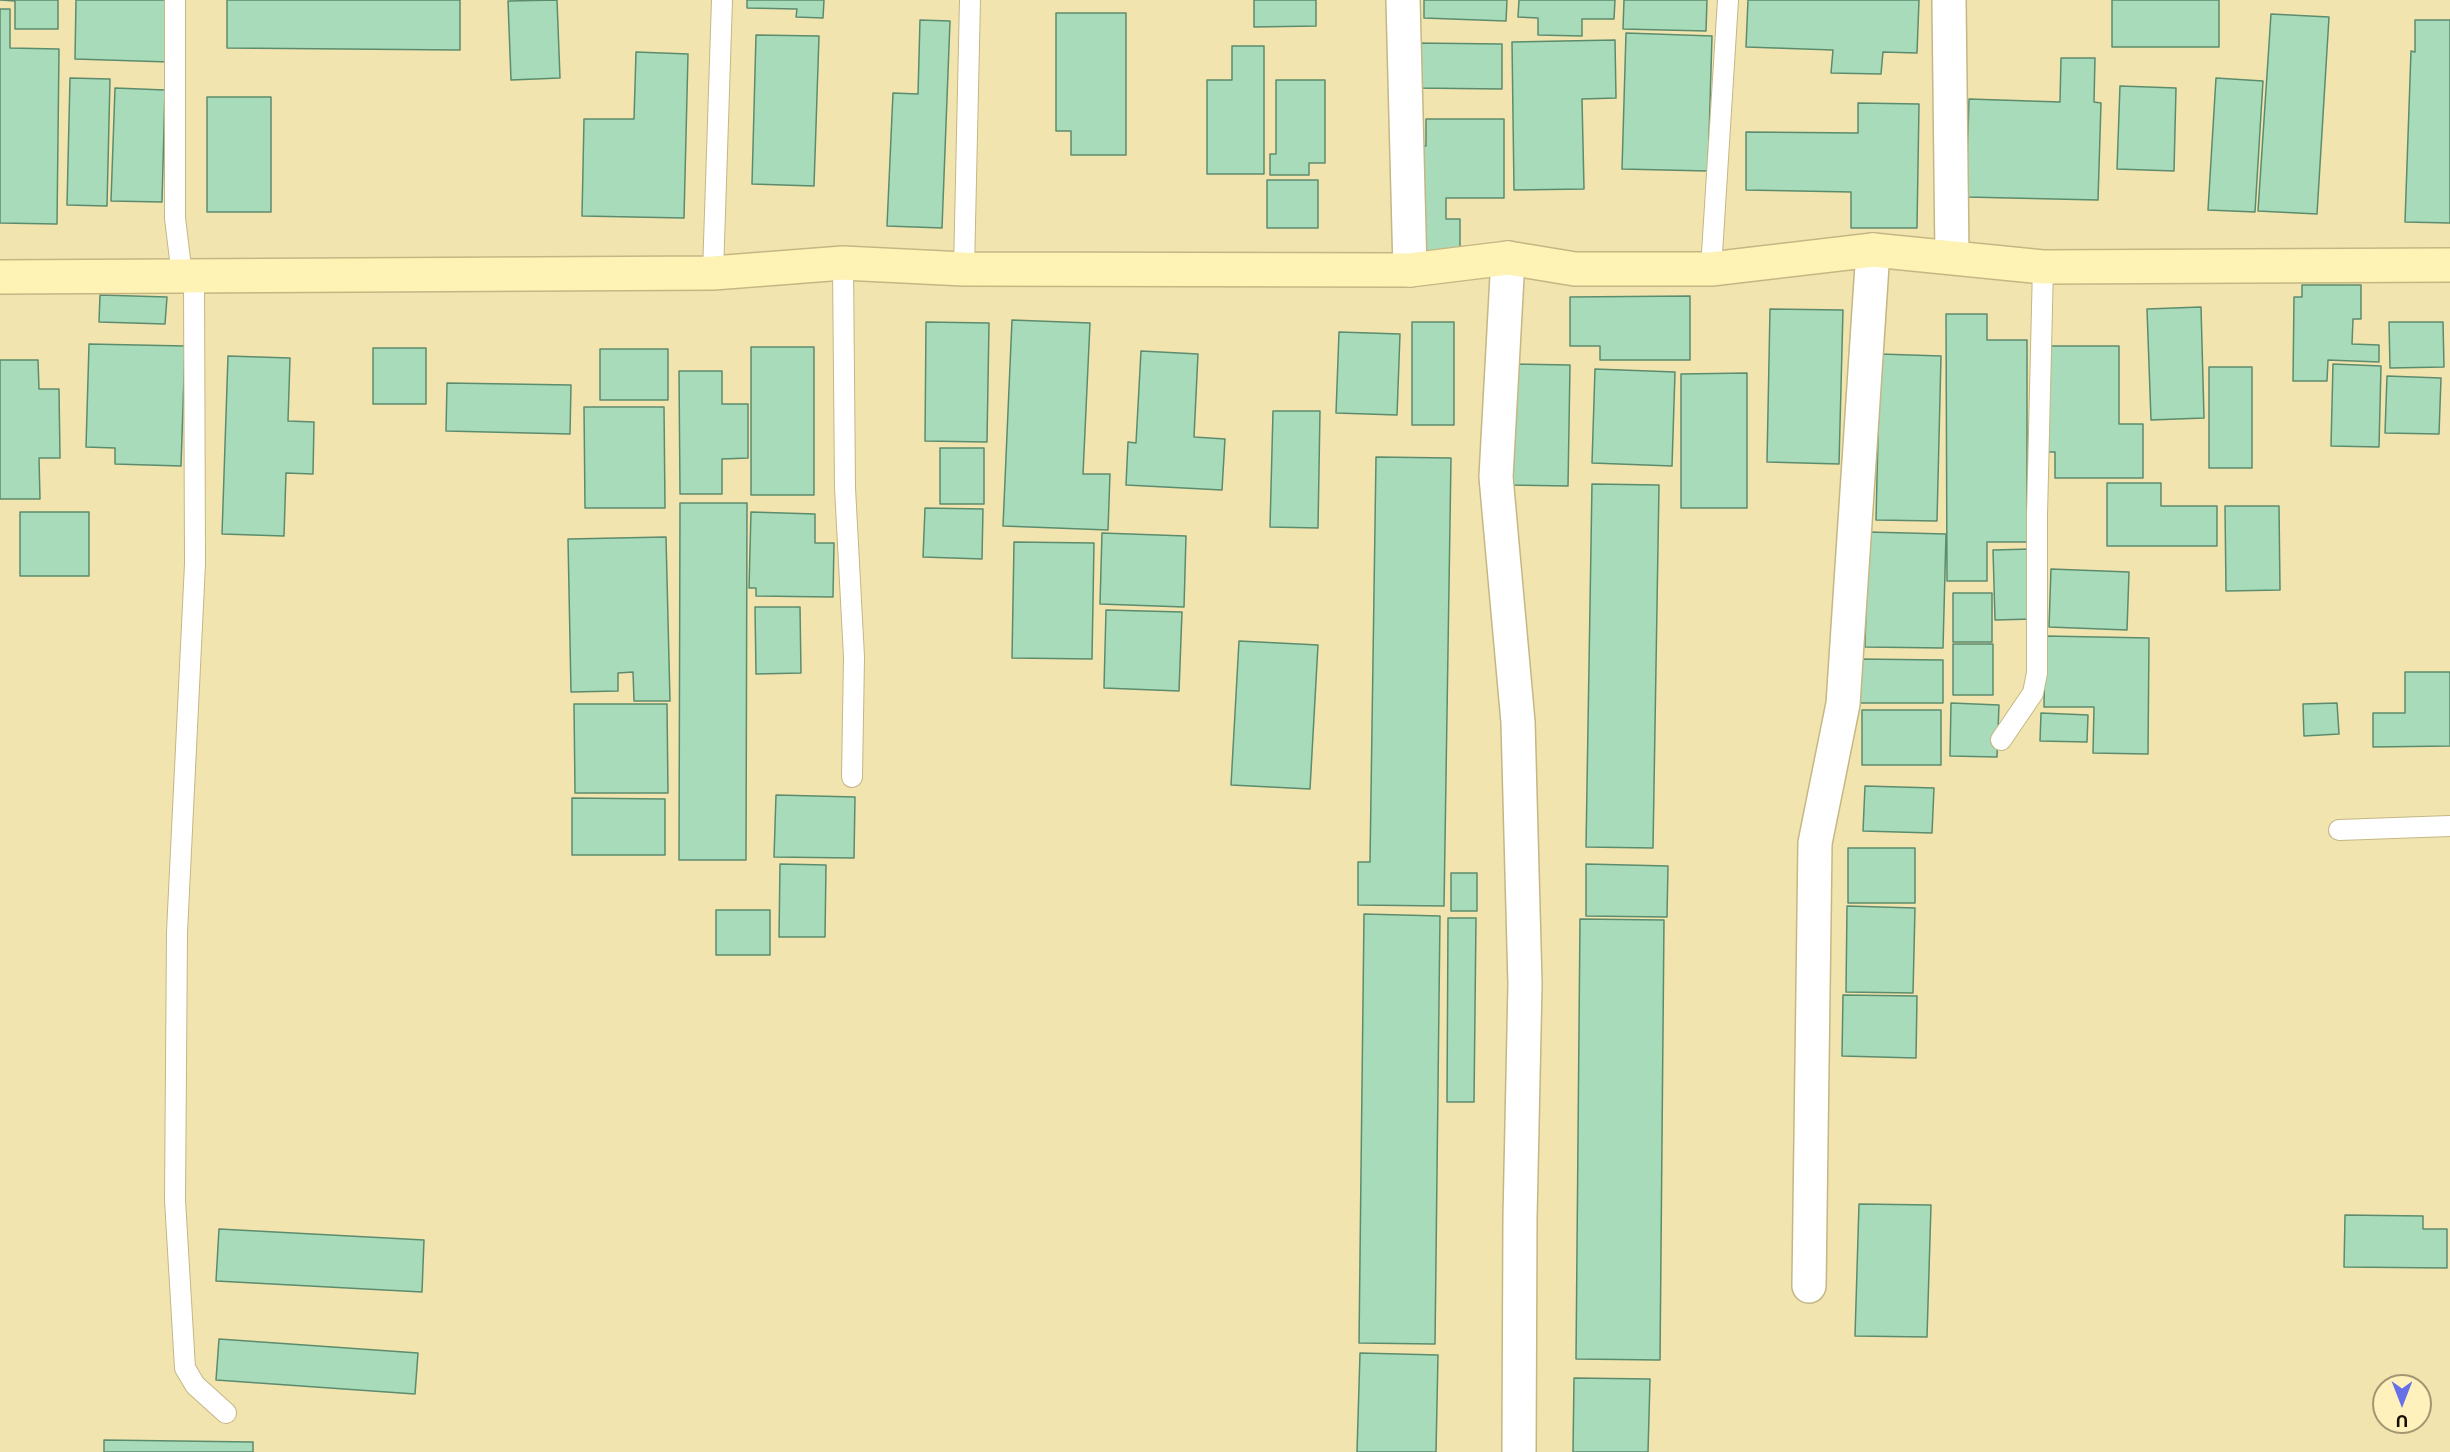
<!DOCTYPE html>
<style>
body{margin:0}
#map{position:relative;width:2450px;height:1452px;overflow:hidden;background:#f1e4af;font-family:Montserrat,sans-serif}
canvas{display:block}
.north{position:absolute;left:2372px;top:1374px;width:60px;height:60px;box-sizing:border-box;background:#fff1bc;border:2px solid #a19771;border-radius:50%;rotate:180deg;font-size:16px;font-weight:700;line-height:24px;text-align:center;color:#140f00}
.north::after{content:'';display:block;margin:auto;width:21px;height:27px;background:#6570e9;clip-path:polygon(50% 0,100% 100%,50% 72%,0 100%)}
</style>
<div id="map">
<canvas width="2450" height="1452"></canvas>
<div class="north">U</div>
</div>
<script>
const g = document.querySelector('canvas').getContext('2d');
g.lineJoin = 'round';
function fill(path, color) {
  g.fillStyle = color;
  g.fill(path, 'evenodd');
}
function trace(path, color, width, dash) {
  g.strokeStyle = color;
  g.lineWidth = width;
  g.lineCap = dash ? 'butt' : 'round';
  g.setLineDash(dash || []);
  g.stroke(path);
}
const building = new Path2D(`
 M0,0H58V29H15V1Z
 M76,0H170L169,62L75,59Z
 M227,0H460V50L227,48Z
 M557,0L560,78L511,80L508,1Z
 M747,0H824L823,18L796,17L797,9L747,8Z
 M1254,0H1316V26L1254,27Z
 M1424,0H1507L1506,21L1424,18Z
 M1519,0H1615L1614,19H1582V36L1538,35V18L1518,17Z
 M1624,0H1707L1706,31L1623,29Z
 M1748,0H1919L1917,53L1883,52L1881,74L1831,73L1833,50L1746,47Z
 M2112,0H2219V47H2112Z
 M0,9H10V48L59,49L57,224L0,223Z
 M1056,13H1126V155H1071V131H1056Z
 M2271,14L2329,17L2317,214L2258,211Z
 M920,20L950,21L942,228L887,226L893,93L918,94Z
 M2415,20H2450V223L2405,222L2411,51L2415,52Z
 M1626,33L1712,36L1708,171L1622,169Z
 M756,35L819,36L814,186L752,184Z
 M1615,40L1616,98L1582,99L1584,189L1514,190L1512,42Z
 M1414,43L1502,44V89L1414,88Z
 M1232,46H1264V174H1207V80H1232Z
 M636,52L688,54L684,218L582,216L584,119H634Z
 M2061,58H2095L2094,102L2101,103L2098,200L1966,197L1969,99L2060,102Z
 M70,78L110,79L107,206L67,205Z
 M2216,78L2263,81L2255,212L2208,210Z
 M1276,80H1325V163H1309V175H1270V154H1276Z
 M2120,86L2176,88L2174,171L2117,169Z
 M115,88L165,90L162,202L111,201Z
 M207,97H271V212H207Z
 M1858,103L1919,104L1917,228H1851V192L1746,190V132L1858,133Z
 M1426,119H1504V198H1446V219H1460V253L1411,260V146H1426Z
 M1267,180H1318V228H1267Z
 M2302,285H2361V319H2353L2352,344L2379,345V362L2328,360L2327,381H2293L2294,297H2302Z
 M100,295L167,297L165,324L99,322Z
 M1690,296V360H1600V346H1570V297Z
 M2201,307L2204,418L2151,420L2147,309Z
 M1770,309L1843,310L1839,464L1767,462Z
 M1946,314H1987V340H2027V542H1987V581H1947Z
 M1012,320L1090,323L1083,474H1110L1108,530L1003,526Z
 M926,322L989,323L987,442L925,441Z
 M1412,322H1454V425H1412Z
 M2389,322H2443L2444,367L2390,368Z
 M1339,332L1400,334L1397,415L1336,413Z
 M89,344L185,346L181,466L115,464V448L86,447Z
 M2043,346H2119V424H2143V478H2055V452H2043Z
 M751,347H814V495H751Z
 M373,348H426V404H373Z
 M600,349H668V400H600Z
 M1141,351L1198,354L1194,437L1225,439L1222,490L1126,485L1128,442L1136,443Z
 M1880,354L1941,356L1937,521L1876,520Z
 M228,356L290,358L288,421L314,422L313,474L286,473L284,536L222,534Z
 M0,360H38L39,389H59L60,458H39L40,499H0Z
 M1512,364L1570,365L1568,486L1508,485Z
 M2333,364L2381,366L2379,447L2331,446Z
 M2209,367H2252V468H2209Z
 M1595,369L1675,372L1672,466L1592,463Z
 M679,371H722V404H748V458L722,459V494H680Z
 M1747,373V508H1681V374Z
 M2387,376L2441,378L2439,434L2385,433Z
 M447,383L571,385L570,434L446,431Z
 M584,407H664L665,508H585Z
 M1273,411H1320L1318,528L1270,527Z
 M940,448H984V504H940Z
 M1376,457L1451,458L1444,906L1358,905V862H1370Z
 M2107,483H2161V506H2217V546H2107Z
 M1592,484L1659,485L1653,848L1586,847Z
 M680,503H747L746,860H679Z
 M2225,506H2279L2280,590L2226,591Z
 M925,508L983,509L982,559L923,557Z
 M20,512H89V576H20Z
 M751,512L815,514V543H834L833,597L756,596V588H749Z
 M1868,532L1946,534L1943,648L1865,647Z
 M1102,533L1186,536L1184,607L1100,604Z
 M666,537L670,701H634L633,672L618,673V691L571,692L568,539Z
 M1014,542L1094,543L1092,659L1012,658Z
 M2031,549L2033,619L1995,620L1993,550Z
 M2051,569L2129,572L2127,630L2049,627Z
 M1953,593H1992V642H1953Z
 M755,607H800L801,673L756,674Z
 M1106,610L1182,612L1179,691L1104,688Z
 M2045,636L2149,638L2148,754L2093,753L2094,707H2044Z
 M1239,641L1318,645L1310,789L1231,785Z
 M1953,644H1993V695H1953Z
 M1856,659L1943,660V703H1855Z
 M2405,672H2450V746L2373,747V713H2405Z
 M1951,703L1999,705L1997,757L1950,756Z
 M2337,703L2339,734L2304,736L2303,704Z
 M574,704H667L668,793H575Z
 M1862,710H1941V765H1862Z
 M2041,713L2088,715L2087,742L2040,741Z
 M1865,786L1934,788L1932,833L1863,831Z
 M776,795L855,797L854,858L774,857Z
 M572,798L665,799V855H572Z
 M1848,848H1915V903H1848Z
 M780,864L826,865L825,937H779Z
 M1586,864L1668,866L1667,917L1586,916Z
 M1451,873H1477V911H1451Z
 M1847,906L1915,908L1913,993L1846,992Z
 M716,910H770V955H716Z
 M1364,914L1440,916L1435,1344L1359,1343Z
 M1448,918H1476L1474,1102H1447Z
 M1580,919L1664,920L1660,1360L1576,1359Z
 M1843,995L1917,996L1916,1058L1842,1056Z
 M1859,1204L1931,1205L1927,1337L1855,1336Z
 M2345,1215L2423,1216V1229H2447V1268L2344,1267Z
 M219,1229L424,1240L422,1292L216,1281Z
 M219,1339L418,1353L415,1394L216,1380Z
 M1360,1353L1438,1355L1436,1452H1357Z
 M1574,1378L1650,1379L1648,1452H1573Z
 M104,1440L253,1442V1452H104Z`);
fill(building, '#a8dbba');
trace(building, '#5c8c6d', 1.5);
const lane = new Path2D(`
 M175,0V218L182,276
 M843,263L845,488L854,657L852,777
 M964,269L970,0
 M1711,269L1728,0
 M713,273L722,0
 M194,276L195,564L177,932L175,1200L185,1368L195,1385L226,1413
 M2001,740L2033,693L2037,673V515L2043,267
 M2339,830L2450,826`);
const street = new Path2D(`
 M1403,0L1410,270
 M1949,0L1952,257
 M1508,258L1496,477L1518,722L1525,984L1520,1218L1519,1452
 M1809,1286L1815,843L1843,704L1873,250`);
const secondary = new Path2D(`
 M0,277L713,273L843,263L964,269L1410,270L1508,258L1575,269H1711L1873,250L2043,267L2450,265`);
trace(lane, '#c4b784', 22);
trace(street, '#c4b784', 36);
trace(secondary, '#c4b784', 36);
trace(lane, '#fff', 20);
trace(street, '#fff', 33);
trace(secondary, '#fef2b5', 33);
</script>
